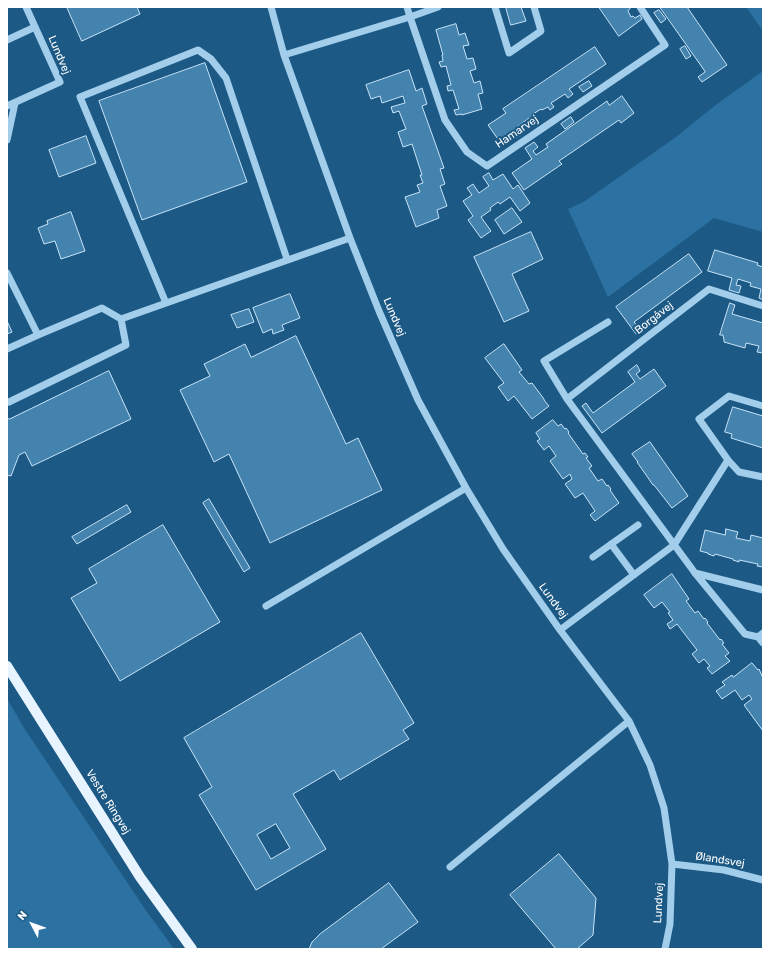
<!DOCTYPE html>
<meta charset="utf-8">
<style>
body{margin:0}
#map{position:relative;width:770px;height:956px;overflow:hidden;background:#1c5985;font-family:Rubik,sans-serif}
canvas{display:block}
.frame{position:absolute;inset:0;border:8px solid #fff;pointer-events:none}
.north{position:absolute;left:12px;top:904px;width:40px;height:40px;-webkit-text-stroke:3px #1c5985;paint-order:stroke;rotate:311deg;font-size:11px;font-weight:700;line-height:16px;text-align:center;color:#fff}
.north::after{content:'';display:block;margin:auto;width:14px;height:18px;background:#fff;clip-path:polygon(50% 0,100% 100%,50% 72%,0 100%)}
</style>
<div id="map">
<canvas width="770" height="956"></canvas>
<div class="frame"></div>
<div class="north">N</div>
</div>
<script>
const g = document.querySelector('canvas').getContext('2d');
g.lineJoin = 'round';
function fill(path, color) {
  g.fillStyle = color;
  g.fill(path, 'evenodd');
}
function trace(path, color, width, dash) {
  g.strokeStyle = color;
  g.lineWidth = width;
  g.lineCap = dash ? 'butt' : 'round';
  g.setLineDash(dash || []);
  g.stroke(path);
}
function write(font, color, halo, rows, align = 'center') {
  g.font = font + ' Rubik,sans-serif';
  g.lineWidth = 4;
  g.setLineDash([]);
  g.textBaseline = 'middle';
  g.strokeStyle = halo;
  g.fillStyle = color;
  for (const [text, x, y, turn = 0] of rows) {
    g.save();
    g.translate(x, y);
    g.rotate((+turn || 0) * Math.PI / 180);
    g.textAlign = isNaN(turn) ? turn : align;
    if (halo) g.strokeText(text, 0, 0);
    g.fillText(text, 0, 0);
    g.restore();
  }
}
fill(new Path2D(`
 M746,7H763V31Z
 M763,71V232L714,218L608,297L568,209L585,201L676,137L717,104Z
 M7,698L24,728L147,912L174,949H7Z`), '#2b72a2');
const building = new Path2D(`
 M67,7H137L140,14L82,41Z
 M506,7H521L526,21L511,25Z
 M599,7H631L628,11L631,17L633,16L635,18L640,15L642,19L619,36Z
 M660,7H687L727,65L702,82L698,77L705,72Z
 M659,10L666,19L661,23L654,13Z
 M456,24L459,35L465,33L469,45L463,46L467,59L473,58L476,69L470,71L474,83L480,81L483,93L478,94L482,109L462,115V114L456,115L454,110L459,109L453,90L448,91L447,86L451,85L446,66L441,67L439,62L443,61L442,55H443L436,30Z
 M685,46L691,56L686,59L680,49Z
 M595,47L606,64L569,89L573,94L568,98L565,94L551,103L554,107L550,110L548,107L542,110L541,109L533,114L536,119L532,122L529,118L517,127L522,134L516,138L514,135L509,138L508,137L500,142L488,125L506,113L503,109Z
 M205,63L247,182L142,220L99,101Z
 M409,70L416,91L422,88L427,104L422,106L444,168L440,169L445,184L440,186L447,206L437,210L439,218L416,227L405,197L420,192L417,185L423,183L420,175H422L412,144L403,147L398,132L406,129L399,111L393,113L391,107L405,103L403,96L382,103L380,96L371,99L366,85Z
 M589,81L592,86L583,92L579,87Z
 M622,96L634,113L621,123L619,120L559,161L562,164L524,190L512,173L532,159L525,148L534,142L538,147L533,151L536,155L548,147L546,144L607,101L609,105Z
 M571,117L574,122L565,129L561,124Z
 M86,136L96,163L59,177L49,150Z
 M489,173L493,180L503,174L513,189L518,185L530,203L520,211L510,197L500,204L498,202L490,208L491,210L481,217L491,231L481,238L468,220L473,216L463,201L472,195L467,188L473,184L479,193L489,186L483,177Z
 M512,208L522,222L504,234L495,220Z
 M71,212L85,251L61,259L55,241L44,244L38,228L48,224L47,221Z
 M531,232L543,259L512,274L529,311L504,322L474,257Z
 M715,250L758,263L757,265L763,267V300L759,298L761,289L750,286L751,283L738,279L736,285L741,286L739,293L729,290L732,278L708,271Z
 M689,254L702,272L634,322L641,331L636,334L616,307Z
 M290,294L300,318L282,325L284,330L273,334L272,329L263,333L253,308Z
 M730,303L735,305L732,314L763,323V353L757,352L759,346L746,343L745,348L724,342V340L723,335H720Z
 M249,309L254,322L237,328L231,315Z
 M7,321L12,332L7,334Z
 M296,336L346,444L358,438L382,490L270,543L229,454L214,462L180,390L210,376L204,364L245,344L251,357Z
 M504,344L522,370L519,372L529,384L532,383L544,399V400L549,406L532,419L514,396L508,401L498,387L504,383L485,358Z
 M637,365L640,371L636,374L640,379L654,369L666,386L602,433L582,406L586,403L593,413L635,382L628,372Z
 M109,371L131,419L32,466L25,452L19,455L11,476L7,475V418L9,419Z
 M733,407L763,416V448L731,438L732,434L725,432Z
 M553,420L558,426L561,424L565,429L566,428L569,432L568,433L583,454L585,453L588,457L586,458L592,466L589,468L598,481L602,479L607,486L608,485L611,489L610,490L619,503L595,521L590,515L595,511L583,493L575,498L565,484L572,479L570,474L563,479L550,461L556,456L549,446L544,450L537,441L540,439L536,433Z
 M650,442L688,496L672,508L654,485H653L637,462H638L632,454Z
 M209,499L250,568L244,572L203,503Z
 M127,505L131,512L77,544L72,537Z
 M163,525L220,622L120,681L71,598L97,583L89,569Z
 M726,529L738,532L736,538L750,541L751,535L763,538V567L757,566L758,564L739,560V562L733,560V559L715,554L714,556L708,554V553L700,551L705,530L725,535Z
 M672,574L689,599L686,601L695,613L698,611L704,619L705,618L708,622L707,623L720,640L721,639L724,643L722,644L729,653L725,656L730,661L712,674L707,668L710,666L704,659L699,663L692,654L697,650L677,624L670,629L667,624L673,620L668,613L670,612L662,602L654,608L644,595Z
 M361,633L414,723L403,730L409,739L340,780L334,770L293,794L326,849L256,890L199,795L212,787L184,738ZM276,824L290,848L271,859L257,835Z
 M752,663L758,670L759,669L763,678V731L744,705L752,699L749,695L742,700L735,690L722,699L716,691L725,685L722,682L732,675L733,677Z
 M559,854L596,898L593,935L577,949H556L510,895Z
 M389,883L418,922L381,949H309L312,942L320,934Z`);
fill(building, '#4483ae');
trace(building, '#c7e4f8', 1);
trace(new Path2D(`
 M271,7L284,55L350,238L379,311L418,400L466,488L503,549L560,630L629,721L650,765L664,808L672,864L670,924L665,949
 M407,7L410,17L445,120L467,152L487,166L665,45L640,7
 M495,7L509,53L541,31L534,7
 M7,40L35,27
 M284,55L410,17L438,7
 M7,106L60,82L26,7
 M7,140L15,103
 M7,273L38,335
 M166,303L80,97L198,50L211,59L226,78L287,259
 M121,319L350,238
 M608,322L544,361L567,399L695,573L745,634L758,637L763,633
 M7,349L38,335L102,308L121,319L126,345L9,402
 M567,399L709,289L763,306
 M763,406L729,396L699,419L728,460L739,472L763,477
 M611,544L634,575
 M593,557L638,525
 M695,573L763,590
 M266,606L466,488
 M560,630L674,545L728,460
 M758,637L763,643
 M672,864L724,870L763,880
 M450,867L629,721`), '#a2ceeb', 7);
trace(new Path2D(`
 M7,666L140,877L192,949`), '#e7f3ff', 10);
write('11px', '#fff', '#1c5985', [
 ["Lundvej",59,55,67],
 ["Hamarvej",517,132,-34],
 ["Lundvej",394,317,67],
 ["Borgåvej",654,318,-38],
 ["Lundvej",553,601,54],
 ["Vestre Ringvej",108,802,58],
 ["Ølandsvej",720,860,9],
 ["Lundvej",659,903,-87]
]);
</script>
